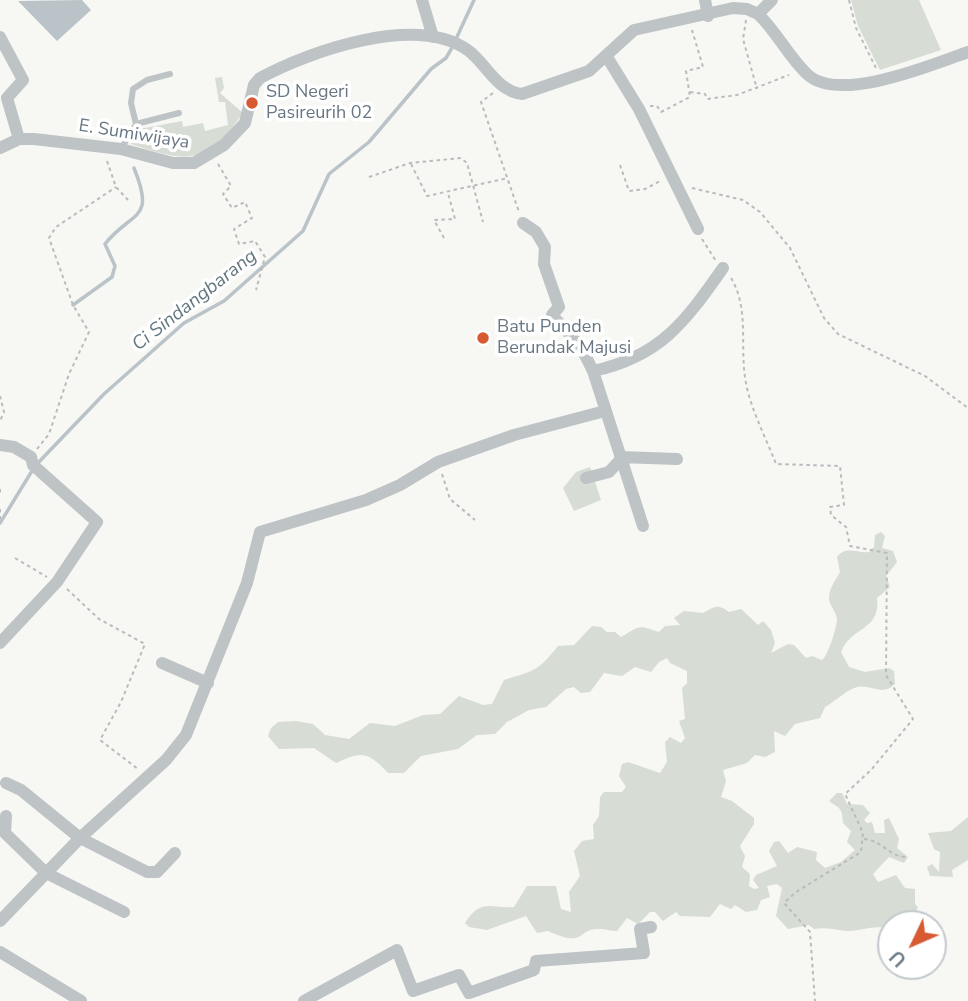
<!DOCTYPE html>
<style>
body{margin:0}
#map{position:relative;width:968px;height:1001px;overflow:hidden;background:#f7f7f4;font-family:"Nunito Sans",sans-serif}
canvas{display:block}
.north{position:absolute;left:877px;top:910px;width:70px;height:70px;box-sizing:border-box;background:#fff;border:2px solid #c3c9cd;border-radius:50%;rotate:226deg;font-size:19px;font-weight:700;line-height:28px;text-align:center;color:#687783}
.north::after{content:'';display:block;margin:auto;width:24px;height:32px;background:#d85a33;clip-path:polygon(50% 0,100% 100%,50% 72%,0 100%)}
</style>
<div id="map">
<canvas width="968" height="1001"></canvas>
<div class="north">U</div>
</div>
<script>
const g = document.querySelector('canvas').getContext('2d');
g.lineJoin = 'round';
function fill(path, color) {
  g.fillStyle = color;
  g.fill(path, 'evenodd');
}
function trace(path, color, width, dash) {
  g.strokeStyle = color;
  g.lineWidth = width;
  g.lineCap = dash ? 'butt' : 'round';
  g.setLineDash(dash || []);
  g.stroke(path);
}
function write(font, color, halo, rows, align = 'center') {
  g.font = font + ' "Nunito Sans",sans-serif';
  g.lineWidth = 7;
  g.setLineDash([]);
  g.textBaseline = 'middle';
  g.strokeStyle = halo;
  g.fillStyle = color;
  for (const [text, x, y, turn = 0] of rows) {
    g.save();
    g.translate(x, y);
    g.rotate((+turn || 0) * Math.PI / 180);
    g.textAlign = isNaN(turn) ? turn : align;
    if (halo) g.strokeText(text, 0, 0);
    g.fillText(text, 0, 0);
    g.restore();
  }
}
fill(new Path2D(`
 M851,0H919L941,50L880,70L858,26Z
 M222,77L224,88L220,93L243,113C206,166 187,163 131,144L134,130L182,121L183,127L203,123L205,131L228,125L225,102H219L215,78Z
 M590,467L601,500L574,511L563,488L576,472Z
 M881,532L885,536L882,548L893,551L897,562L886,576L890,587L877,598C881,631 851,626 841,652L849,667L865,672L889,668L894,671L895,684C882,697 872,684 857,687C846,690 836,701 825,707L820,718L795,724L785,736L774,731L775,752L765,757L755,755L747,763L723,770L726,781L721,797L732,801L754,818V824L740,846L745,856L742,867L750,874L749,886L754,889L759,888L753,880L756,875L777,866L769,851L774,842L779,841L788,853L797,847L817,852L816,860L825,868L841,862L855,850L847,842L851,831L843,823C842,807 840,809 829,801L837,793H842L847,804L863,805L870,813L864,820L867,823L872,822L875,833H885L884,820L889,818L899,839L897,848L908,857L904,863L889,857L873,874L878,882L896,875L905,888L915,889V904L918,907C913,920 903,924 891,924V929C874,924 862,931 847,931C836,930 825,927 814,929L809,925L788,929L776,916L782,888L777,884L767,886L770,897L761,900L757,910L746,912L735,905L731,909L720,904L710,917L680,916L676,912L663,921L655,912H650L638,924L627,918L617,931C611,931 606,929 600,929C575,928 588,949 548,931L537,933L526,916L487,930L469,927L465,923C481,897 492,909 514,907L527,886H556L561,909L571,912L569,892L580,876L574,851L582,841L594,839L593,825L599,816L600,797L604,792H622L626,787L619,776L622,764L628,762L660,773L667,762L665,742L670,737L681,743L685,738L679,721L685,719L682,688L687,683V671L670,663L667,658L659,662L651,672L635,667L622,676L604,673L590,692L581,693L574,687L566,689L546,707L529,710L507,722L495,734L477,735L458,749L421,756L404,773H388C367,751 362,751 336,763L314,748L279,749L268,736L271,728L278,722L296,721L313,724L325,735L349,739L370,723L395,726L423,715L440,714L459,696L483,705L492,704L504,680C535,670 537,672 558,646L574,645L592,626L601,627L607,632H615L621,637C642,625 637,625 659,632L665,626L680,625L674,618L684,611L703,613C715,607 717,603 729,612L741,609L758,625L763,621L771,630L775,643L771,653L788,644L794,645L806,658L812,656L822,660C828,656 837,627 837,619C836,610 829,606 829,598C829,588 836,580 840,572L837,557C846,545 858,554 869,552L874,547L875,535Z
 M968,817V860L952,870L953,877L930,876L927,867L932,864L939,872L940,852L934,849L928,833L951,831Z`), '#d7dcd4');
fill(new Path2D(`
 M82,0L91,10L57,41L18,1Z`), '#bac3c8');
trace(new Path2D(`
 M456,39L474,0
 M73,305L112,277L115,266L105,244C132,210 156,222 134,168
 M0,523L35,466L104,394L184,323L224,301L303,231L329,174L369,142L431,69L446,58L453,46`), '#bac3c8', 3.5);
trace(new Path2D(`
 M849,0L856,28L876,68
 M746,20L743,39L757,89
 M690,92L705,94L707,99L737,95L789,75
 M493,93L481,102L519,212
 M650,106H657L661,112L690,97L686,71L703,67L692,30
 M107,161L116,187L128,200
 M218,164L231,186L223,194L232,208L245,202L252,218L234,229L239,244L255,241L265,257L256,290
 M411,164L427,196L508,178
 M620,165L629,191L645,189L662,180
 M369,177L410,163L461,158L467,163L483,222
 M692,188L743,200L760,212L790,248L824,318L838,334L925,376L968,408
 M444,238L434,220L455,219L448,193
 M702,239L716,261
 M731,278C750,309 739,348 746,383C751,410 766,438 776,464L840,466L844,505L830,507L831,515L846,527L850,546L887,553L886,675L913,719L871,770L845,794L863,833L861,852L796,892L784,903L810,932L815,1001
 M0,396L4,412L0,421
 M37,449L49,434L69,374L89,332L73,305L49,238L56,227L116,187
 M442,474L450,499L475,520
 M0,489V493
 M0,509V519
 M15,558L47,577
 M67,589L99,619L145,644L121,702L100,740L138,769
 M864,839C883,841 888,856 906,857`), '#b9bcbe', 2, [3.5, 3.5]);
trace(new Path2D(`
 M136,124L131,103L133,89L147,80L170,74
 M121,149L136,124L179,113`), '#bec3c6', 6);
trace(new Path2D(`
 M422,0L433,37
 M705,0L708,16
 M758,14L772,0
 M0,37L23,80L7,98L19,139
 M607,57L639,109L698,229
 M0,148L19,139H34L121,149L173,163H194L224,145L245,123L254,85L260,78C310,51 417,13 469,51C487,65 497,91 522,94L589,71L634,30L733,8L747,9L758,14C777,32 788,56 807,74C838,104 932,65 968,52
 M523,223L536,232L545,247L544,264L559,307L552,315L581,347L593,371L643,526
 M593,371C660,357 685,322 723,268
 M0,445L14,447L31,457L33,465L97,522L57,582L0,643
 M620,457L677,459
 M586,478L609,472L621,459
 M162,663L208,683
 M6,783L21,790L80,838L147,872H157L175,853
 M6,816L5,833L46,873L124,912
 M0,921L80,838L166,760L186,735L247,583L260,532L366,500L400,485L438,462L514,435L605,411
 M0,952L81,1001
 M304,1001L397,950L413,991L459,975L469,993L534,970L536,961L644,953L640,929L651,927`), '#bec3c6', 12);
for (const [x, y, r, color] of [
 [252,103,7,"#d85a33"],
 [483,338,7,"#d85a33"]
]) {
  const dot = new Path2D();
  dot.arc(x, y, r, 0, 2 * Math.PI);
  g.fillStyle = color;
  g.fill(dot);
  trace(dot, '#fff', 2.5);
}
write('18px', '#687783', '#fff', [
 ["SD Negeri",266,93],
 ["Pasireurih 02",266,114],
 ["Batu Punden",497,328],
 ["Berundak Majusi",497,349]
], 'left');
write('18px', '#687783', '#fff', [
 ["E. Sumiwijaya",134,135,9]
]);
write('italic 19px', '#63777f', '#fff', [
 ["Ci Sindangbarang",195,301,-38]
]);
</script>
